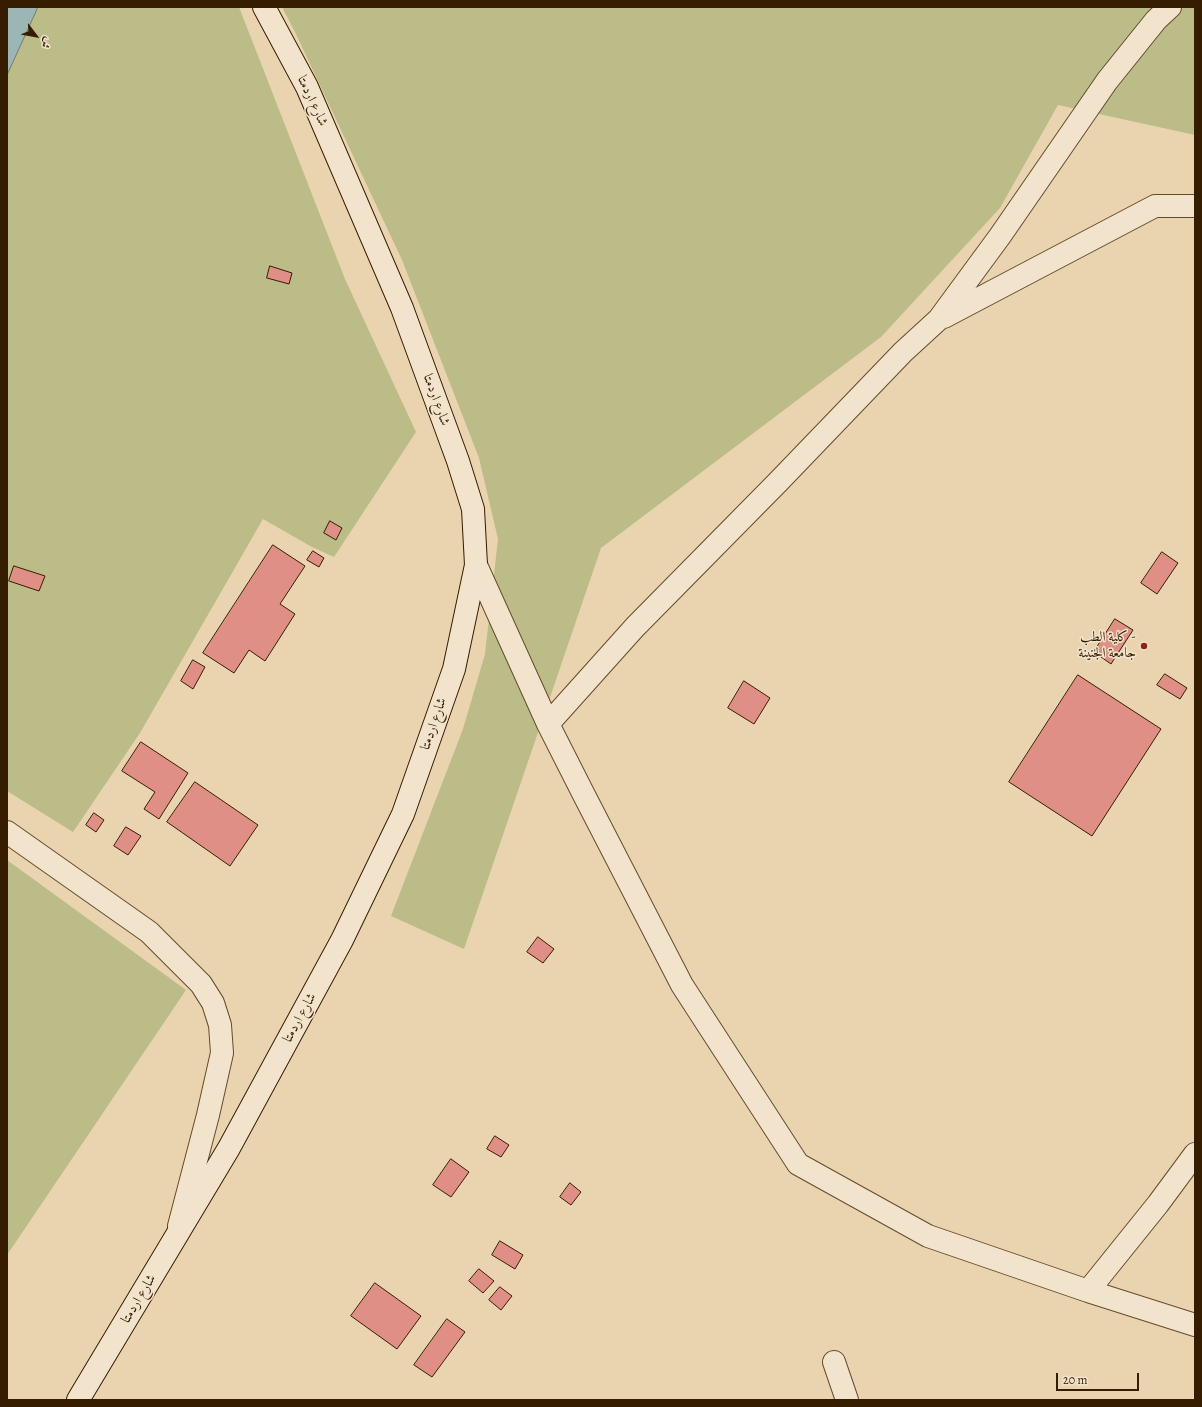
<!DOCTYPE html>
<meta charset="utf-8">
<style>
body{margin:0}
#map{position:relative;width:1202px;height:1407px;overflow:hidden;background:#ead4b0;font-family:Alegreya,Amiri,serif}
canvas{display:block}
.frame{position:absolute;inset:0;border:8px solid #371d00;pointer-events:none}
.north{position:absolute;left:16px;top:16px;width:40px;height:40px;-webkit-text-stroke:3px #f1e3cc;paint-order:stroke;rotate:122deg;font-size:11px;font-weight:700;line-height:16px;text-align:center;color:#371d00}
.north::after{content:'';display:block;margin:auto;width:14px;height:18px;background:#371d00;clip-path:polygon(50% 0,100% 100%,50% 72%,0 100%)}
.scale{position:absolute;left:1056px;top:1373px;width:83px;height:18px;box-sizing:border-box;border:2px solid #371d00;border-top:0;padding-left:5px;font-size:12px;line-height:14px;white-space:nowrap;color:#371d00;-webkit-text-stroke:3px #f1e3cc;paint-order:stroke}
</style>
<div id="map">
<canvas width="1202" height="1407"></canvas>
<div class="frame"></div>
<div class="north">ش</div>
<div class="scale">20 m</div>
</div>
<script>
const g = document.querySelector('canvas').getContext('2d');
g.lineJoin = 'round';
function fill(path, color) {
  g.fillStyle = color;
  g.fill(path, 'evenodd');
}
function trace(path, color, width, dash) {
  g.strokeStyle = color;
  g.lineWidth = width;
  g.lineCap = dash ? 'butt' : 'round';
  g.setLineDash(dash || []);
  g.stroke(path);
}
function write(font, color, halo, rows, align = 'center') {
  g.font = font + ' Alegreya,Amiri,serif';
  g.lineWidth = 3;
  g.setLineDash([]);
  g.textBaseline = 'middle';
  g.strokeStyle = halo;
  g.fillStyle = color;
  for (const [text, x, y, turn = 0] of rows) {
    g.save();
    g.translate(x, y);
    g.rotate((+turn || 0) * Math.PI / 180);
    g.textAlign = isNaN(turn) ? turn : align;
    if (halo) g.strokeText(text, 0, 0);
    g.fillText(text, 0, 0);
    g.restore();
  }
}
fill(new Path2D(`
 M38,7H239L345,279L416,432L334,557L312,547L263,519L140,733L73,832L7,791V75Z
 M282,7H1195V135L1058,105L1000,208L881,337L601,548L464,949L391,916L463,729L485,654L498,539L479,458L402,260L294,30Z
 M7,860L186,990L7,1255Z`), '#bbbc88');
const water = new Path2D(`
 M7,7H38L7,75Z`);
fill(water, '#9bb6b5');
trace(water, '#73796d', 1);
const building = new Path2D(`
 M270,266L292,273L289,284L267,278Z
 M330,521L342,528L336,540L324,533Z
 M273,545L305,566L280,604L295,614L265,661L249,650L234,673L203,653Z
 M313,551L324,558L319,567L307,560Z
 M1162,552L1178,563L1157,594L1141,583Z
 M14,566L45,576L39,591L9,581Z
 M1115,619L1133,630L1111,664L1094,652Z
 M193,660L205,667L193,689L181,681Z
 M1165,674L1187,688L1180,699L1157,685Z
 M1078,675L1161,729L1092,836L1009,782Z
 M744,681L770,698L754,724L728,708Z
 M141,742L188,773L159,819L144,809L155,792L122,771Z
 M195,782L258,825L230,866L167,822Z
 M94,813L104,820L96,832L86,825Z
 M126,827L141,836L128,855L114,846Z
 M538,937L554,949L543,963L527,952Z
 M495,1136L509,1145L501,1157L487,1149Z
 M451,1159L469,1172L451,1197L433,1185Z
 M570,1183L581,1192L571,1205L560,1197Z
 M500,1241L523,1255L515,1269L492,1255Z
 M479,1269L494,1281L483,1293L469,1281Z
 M375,1283L421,1316L397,1349L351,1316Z
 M500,1287L512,1296L501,1310L489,1300Z
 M447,1319L465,1332L432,1377L414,1365Z`);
fill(building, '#df8f86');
trace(building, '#371d00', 1);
const minor = new Path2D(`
 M944,317L1155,206H1195
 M476,565L548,724L584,795L682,985L798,1164L928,1236L1088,1291L1195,1325
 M548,724L635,627L779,481L903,352L939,319L1000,236L1107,81L1156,20L1170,7
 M7,832L149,932L201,984L213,1003L220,1025L222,1053L208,1115L179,1226
 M1088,1291L1158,1204L1195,1154
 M834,1362L847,1400`);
const secondary = new Path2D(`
 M78,1400L229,1148L342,940L403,814L454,669L476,565L473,509L458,461L402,308L307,87L264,7`);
trace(minor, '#644b2c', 24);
trace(secondary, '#371d00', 24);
trace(minor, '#f1e3cc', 22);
trace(secondary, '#f1e3cc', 22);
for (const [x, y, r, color] of [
 [1144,646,4,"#8f2418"]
]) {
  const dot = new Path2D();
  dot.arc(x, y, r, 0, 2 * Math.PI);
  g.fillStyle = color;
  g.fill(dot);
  trace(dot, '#f1e3cc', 1.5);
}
write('14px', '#371d00', '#f1e3cc', [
 ["شارع اردمتا",312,101,65],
 ["شارع اردمتا",436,400,70],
 ["شارع اردمتا",434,724,-71],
 ["شارع اردمتا",300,1018,-61],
 ["شارع اردمتا",139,1299,-59]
]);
write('14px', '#371d00', '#f1e3cc', [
 ["كلية الطب -",1136,638],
 ["جامعة الجنينة",1136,654]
], 'right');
</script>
